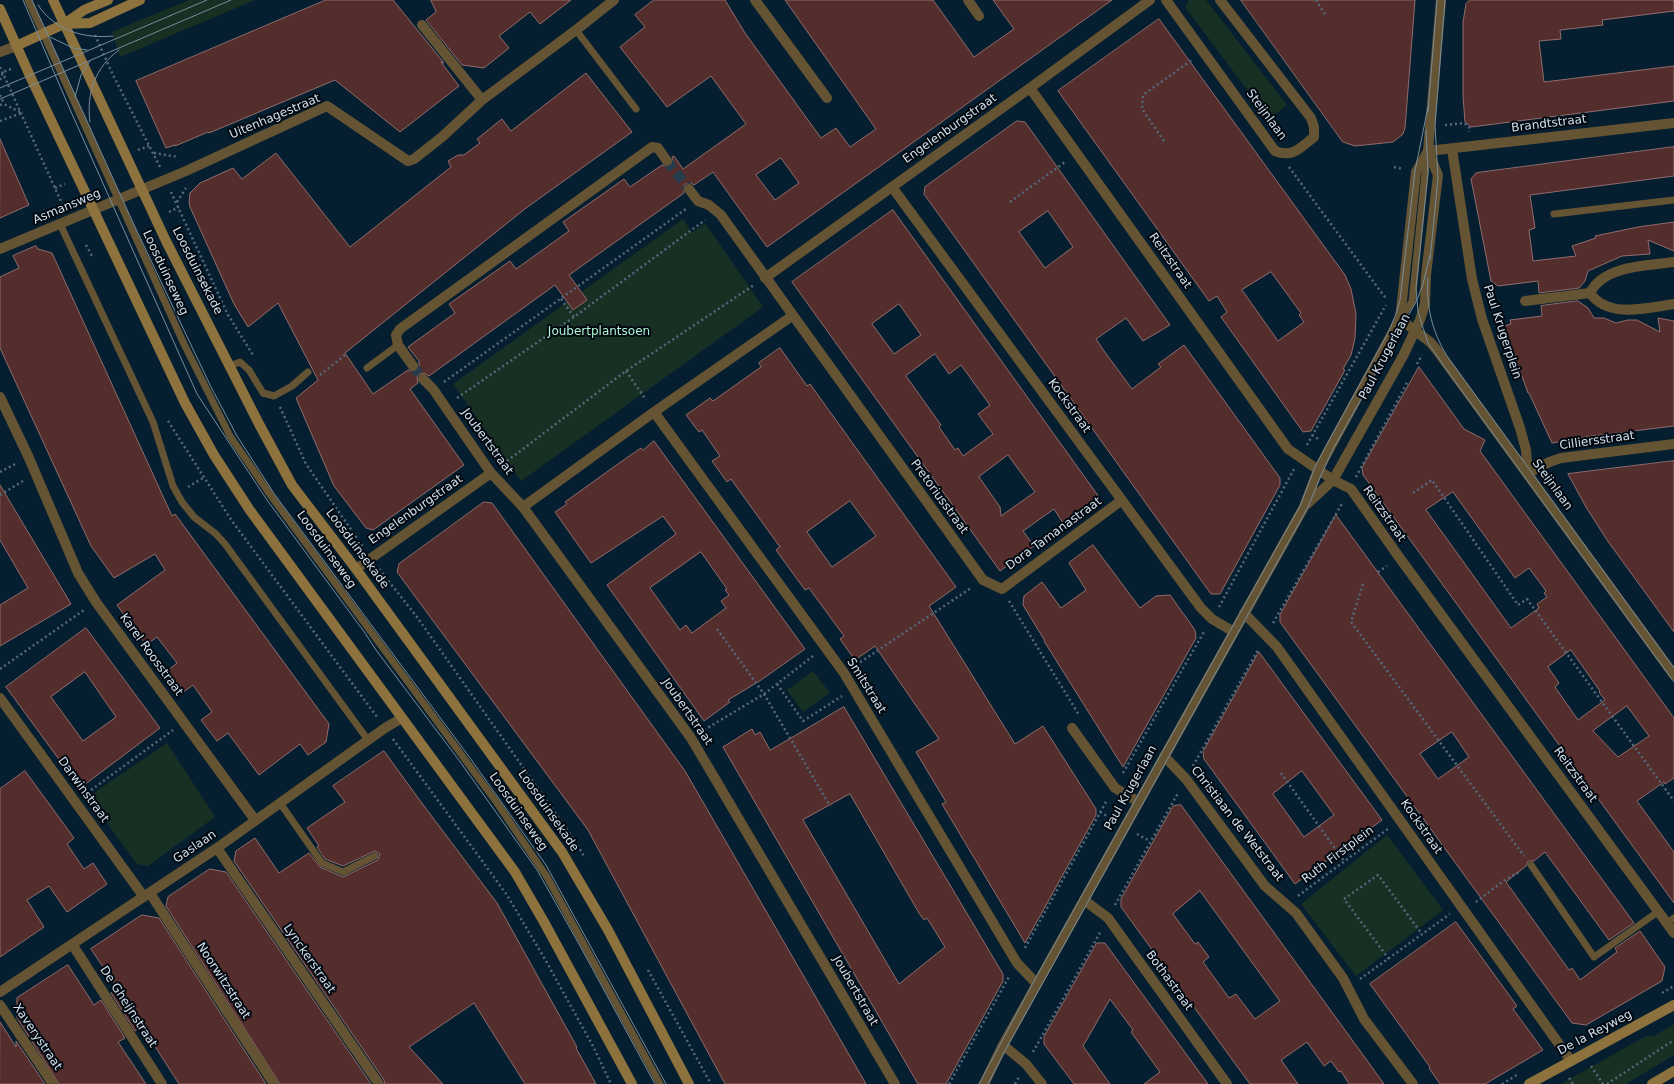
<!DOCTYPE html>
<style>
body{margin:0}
canvas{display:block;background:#051f30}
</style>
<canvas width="1674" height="1084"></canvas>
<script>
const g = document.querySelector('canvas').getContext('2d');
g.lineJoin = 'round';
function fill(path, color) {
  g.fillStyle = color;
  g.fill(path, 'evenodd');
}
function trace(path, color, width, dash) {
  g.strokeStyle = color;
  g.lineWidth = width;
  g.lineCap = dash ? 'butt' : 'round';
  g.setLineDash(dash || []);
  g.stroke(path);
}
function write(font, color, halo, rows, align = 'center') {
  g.font = font + ' "DejaVu Sans",sans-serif';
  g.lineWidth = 4;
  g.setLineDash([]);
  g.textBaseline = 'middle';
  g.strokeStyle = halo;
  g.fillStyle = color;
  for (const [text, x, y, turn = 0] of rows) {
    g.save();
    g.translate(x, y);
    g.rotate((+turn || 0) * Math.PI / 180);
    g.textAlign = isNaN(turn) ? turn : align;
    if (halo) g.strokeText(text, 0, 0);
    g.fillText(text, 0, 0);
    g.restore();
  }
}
fill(new Path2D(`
 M189,0H255L120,57L112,32Z
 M1189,0H1206L1287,105L1269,119L1185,7Z
 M683,219L692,233L705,223L763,307L521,481L453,384Z
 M813,671L830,693L803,712L787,690Z
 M167,743L215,817L148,866L137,864L88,797Z
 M1387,835L1443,910L1356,976L1301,904Z
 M1674,1024V1055L1626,1084H1561L1646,1036H1654Z`), '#182f24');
const building = new Path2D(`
 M326,0H393L444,63L441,62L459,86L400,132L335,80L209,133L208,132L175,146V145L166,148L136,81Z
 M431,0H571L540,24L530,12L499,36L509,48L484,68L462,65L426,20L436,12Z
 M654,0H725L745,33L821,138L836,128L850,147L876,129L785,0H933L974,57L1014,29L993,0H1112L767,247L713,172L694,185L691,183L685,184L683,187L684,193L569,275L587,300L573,310L555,285L429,376L424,373L418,375L417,378L418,383L410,389L464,465L373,530L366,528L334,486L296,398L318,380L278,303L248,327L234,304L190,207L189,202L190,193L200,183L233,168L242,179L276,153L350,247L451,167L448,161L458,155H464L480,143L477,139L502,119L511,131L586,73L632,132L526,208L345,353L373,394L408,370L413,372L417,371L419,366V361L408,347L455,313L449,304L510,261L516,269L569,231L563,222L624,179L630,187L662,165L667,167L671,166L673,161L672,157L674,156L683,169L746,124L711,76L667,107L620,47L645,27L635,15ZM781,158L799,183L775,200L756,175Z
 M1241,0H1415L1405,128L1403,134L1393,142L1355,146L1343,142Z
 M1470,0H1674V11L1602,20L1603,25L1560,30L1561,39L1539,41L1544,82L1674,66V101L1471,127L1465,122L1463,96V22L1466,4Z
 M1159,19L1345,275L1351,289L1356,314L1355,338L1351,355L1343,369L1345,370L1311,431L1303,432L1221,317L1227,312L1217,296L1209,301L1058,91ZM1271,272L1301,313L1299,315L1304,322L1278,341L1242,290Z
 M1017,121L1025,122L1170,325L1143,341L1126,318L1096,339L1104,351L1132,389L1161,367L1158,364L1184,345L1280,478V485L1220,594H1211L924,194L925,187ZM1048,211L1073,247L1045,268L1019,232Z
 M0,139L29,205L0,218Z
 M1674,147V176L1530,195L1535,228L1529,230L1533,261L1576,256L1572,246L1596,238L1595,236L1638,227L1674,222V251L1648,240L1650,254L1622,256L1588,271L1585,281L1579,288L1539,293L1538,281L1498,286L1491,281L1471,179L1476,173Z
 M893,210L1099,497L1063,523L1054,509L1023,531L1034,546L1000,571L792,282ZM899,304L921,335L894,354L872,324ZM935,354L949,374L961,365L990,405L978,414L993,434L963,456L958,448L955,450L939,427L941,425L906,376ZM1008,455L1035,492L1001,516L1000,507L979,477Z
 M36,246L38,249L52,253L172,516L175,514L329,724L326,742L308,755L300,744L259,775L228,733L217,741L201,720L212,712L193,685L182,693L166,672L177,663L157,637L146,645L117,605L165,570L155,554L114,578L91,546L0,348V277L19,268L13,256Z
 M1578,301L1588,308L1594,318H1604L1616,323L1628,320H1637L1660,332L1658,318L1674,321V426L1592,436L1552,443L1529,393H1528L1504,326L1511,324L1510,320L1542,316L1541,306Z
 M780,348L807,386L810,384L956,587L929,606L1015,744L1043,726L1096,809V815L1025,943L942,804L946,802L916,752L939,739L875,646L855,660L840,639L844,636L809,588L805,590L776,550L780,547L731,479L727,482L712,461L720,456L702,430L699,432L686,415L710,398L713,401L761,367L759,363ZM850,501L876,536L832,567L807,532Z
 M1419,367L1464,429L1485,440L1480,451L1674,718V778L1665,784L1664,782L1637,801L1674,852V903L1363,475L1362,468ZM1453,492L1515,578L1529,568L1546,591L1544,593L1547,597L1537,604L1539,608L1511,628L1426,510ZM1571,650L1600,691L1599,692L1605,700L1578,720L1555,687L1559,683L1548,667ZM1627,706L1649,736L1618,757L1593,731Z
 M654,441L805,649L761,680L728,700L730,702L704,721L607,585L676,534L663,516L591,563L555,512L567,504L565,502L625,459L641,448L643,450ZM701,552L727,589L725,590L729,595L721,601L726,608L692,633L686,625L680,630L650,588Z
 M1674,461V632L1607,540L1586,507L1568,474Z
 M0,485L71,604L0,646V605L28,588L0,540Z
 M484,502L492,503L685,771L866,1084H725L588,830L397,572L399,564Z
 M1336,515L1634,923L1609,940L1545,852L1534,861H1528L1526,866L1506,882L1569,970L1572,968L1580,980L1617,952L1615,948L1640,931L1665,967L1662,981L1586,1025L1572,1023L1280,622V615ZM1452,732L1469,757L1438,779L1420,754Z
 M1093,545L1140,608L1156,596L1170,595L1195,630L1196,638L1123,767L1044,641H1045L1023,605L1024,596L1042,582L1061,608L1086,590L1069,563Z
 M86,628L160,728L80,788L6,687ZM85,672L116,717L83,741L51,697Z
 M1259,652L1382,820L1295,884L1204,759L1203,752ZM1302,771L1334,815L1304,837L1273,794Z
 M844,707L1003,974V981L946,1084H918L723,747L752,729L755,735L760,732L770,750ZM850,794L919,913L924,920L927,918L945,947L899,984L803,820Z
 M384,751L421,802L497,903L577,1047L576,1048L596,1084H525L474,1003L409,1047L443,1084H385L384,1080L234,861L236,851L255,838L279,873L309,853L320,867L343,877L378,860L380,854L375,851L343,866L325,859L317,847L319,846L307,828L345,802L333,786Z
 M25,771L74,838L67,844L84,869L93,863L107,884L67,912L49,886L27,900L44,927L0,957V789Z
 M1181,805L1358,1048L1384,1084H1349L1341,1071L1339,1072L1331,1061L1324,1066L1307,1042L1281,1060L1298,1084H1250L1121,907V899L1173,806ZM1200,891L1280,1001L1255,1019L1236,994L1229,998L1203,962L1209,957L1198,942L1195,944L1173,914Z
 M210,869L226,872L371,1084H280L166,906L168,897Z
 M142,915L159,918L266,1084H179L142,1026L135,1031L111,993L118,989L91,949Z
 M1456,922L1517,1006L1513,1009L1543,1050L1485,1084H1440L1429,1068L1430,1067L1370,984Z
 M1097,943H1105L1208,1084H1144L1160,1072L1131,1032L1133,1030L1110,999L1083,1046L1110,1084H1074L1044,1044V1037Z
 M68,965L94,1005L101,1000L125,1038L118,1042L146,1084H59L17,1018V998Z
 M0,1022L16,1047V1041L45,1084H0Z`);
fill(building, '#542d2d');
trace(building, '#906c6b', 1);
trace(new Path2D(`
 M667,161L689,189
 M413,366L423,379`), '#243c4c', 10, [10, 5]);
trace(new Path2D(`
 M1316,0L1326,16
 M95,35L113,75L160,167
 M0,67L64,208
 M0,80L3,72L11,69
 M0,95L4,104
 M0,105L4,104L22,113
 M0,121L22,113
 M1445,125L1464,123L1469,127V132
 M1164,141L1142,109L1143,95L1192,60
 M138,150L149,146
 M154,153L178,157
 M1289,167L1384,296L1388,298
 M1394,167L1403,169
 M55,188L65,184
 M171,192L228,315L253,355
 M177,202L186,188
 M1010,202L1065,162
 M169,212L179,207
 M86,245L92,256
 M561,299L574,317
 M1417,364L1422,355
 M626,371L646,400
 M320,375L345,355
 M444,382L686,209
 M457,398L574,317L705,220
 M280,407L306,464L363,547
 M168,421L232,521L377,717
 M1312,435L1320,440
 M1307,445L1386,305
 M503,464L626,371L754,285
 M0,472L17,463
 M1356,477L1408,381
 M188,487L203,478
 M1413,493L1432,480L1518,605L1527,599L1674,801
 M0,495L23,481
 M379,569L417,617L575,841L585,858
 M1378,572L1387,566
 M1363,584L1351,622L1524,856
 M1009,601L1079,715
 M1219,607L1294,469
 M1273,623L1343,502
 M717,629L764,694L830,806
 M856,665L971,588
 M0,669L84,610
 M777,684L803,721L842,696
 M704,730L764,694L813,656
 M393,739L507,895L546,961L594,1048L611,1084
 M1193,766L1259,648
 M1123,773L1205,630
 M1281,773L1344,861
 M87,793L173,730
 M1100,812L1114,820
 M1137,834L1150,841
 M1298,896L1389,828
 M1476,902L1506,879L1521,871
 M1115,905L1178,793
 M1025,948L1107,800
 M1389,959L1344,899L1378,875L1422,934
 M648,970L711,1084
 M1360,979L1450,914
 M1662,993L1674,986
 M1033,1052L1101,931
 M1591,1066L1603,1084
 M1569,1078L1573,1084
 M949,1084L1010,975
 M1015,1084L1019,1077
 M1502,1084L1517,1075
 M1607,1084L1674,1040`), '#546979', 2.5, [2, 3]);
trace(new Path2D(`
 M28,0L184,344L230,436L271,496L497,803L547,877L660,1084
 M576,30L636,109
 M1554,214L1674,200
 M60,224L153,422L173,486L182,502L194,517L216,534L225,544L368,740
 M1400,319L1412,302L1427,154
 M230,366L240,362L249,370L263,393L274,396L292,386L308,372
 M367,368L398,345
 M280,803L322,863L343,872L375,856
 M1531,865L1594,957L1659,911
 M1667,923L1674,918`), '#655433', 7);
trace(new Path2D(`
 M755,0L827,98
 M968,0L979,16
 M1166,0L1275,151C1293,158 1300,148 1314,137V127L1311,118L1220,0
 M422,25L482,100
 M0,52L16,46
 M1030,88L1288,449L1333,480L1351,489L1399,557L1674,933
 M1452,149L1472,279L1482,319L1520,428L1526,450L1528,474C1539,466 1548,462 1561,458L1674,444
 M1428,151L1674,123
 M892,187L1201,608L1212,619L1234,632
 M689,189L698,201L709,205L721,215L983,580L1002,589L1122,500
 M0,249L186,171L327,106L408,161L414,159L442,137L482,100L576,30L614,0
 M1674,262C1647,266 1604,265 1590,293C1608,319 1647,308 1674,304
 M765,278L1030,88L1150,0
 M1525,301L1590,293
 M1400,319L1430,342L1436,349L1674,675
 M413,366L398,345L396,335L400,329L652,147L658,148L667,161
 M423,379L433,389L491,473L523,507L691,738L895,1084
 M0,397L29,458L78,573L96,602L255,820
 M654,412L844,673L1017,963L1034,981L1038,983
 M1307,504L1333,480L1403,356L1420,320L1425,304L1426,275L1438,175L1428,151
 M523,507L654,412L792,316
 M356,569L491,473
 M1244,613L1277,647L1571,1061
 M0,698L144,897
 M1072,728L1115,788L1139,802
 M1164,756L1186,779L1265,886L1296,913L1343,978L1364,1019L1413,1084
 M217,848L379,1084
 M150,893L274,1084
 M1084,900L1108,918L1227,1084
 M72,944L162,1084
 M0,992L217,848L385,728L402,718
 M0,1005L53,1084
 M1003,1045L1026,1064L1042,1084
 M984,1084L1003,1045L1084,900L1304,507L1318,470L1400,319L1416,172L1428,151L1441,0`), '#655433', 10);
trace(new Path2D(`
 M53,0L166,241L259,424L292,485L356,569L562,852L608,930L689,1084
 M0,9L30,76L185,403L214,455L249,509L515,872L544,922L632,1084
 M64,24L90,23L140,0
 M16,46L64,24L84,10L108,0
 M1529,1084L1674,1005
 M1652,1084L1674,1071`), '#8e723d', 10);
trace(new Path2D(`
 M23,0L72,114L197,394L267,500L365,633L376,650L461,763L537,870L579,944L655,1084
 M32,0L135,227L211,387L237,436L275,495L470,758L546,865L666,1084
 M38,5C55,31 85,39 113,36
 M50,37L73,48L87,50
 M0,88L207,0
 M75,97L81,75L90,61
 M0,99L231,0
 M1428,112L1437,0
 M90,122C86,94 95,67 119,50
 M1426,130L1428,173L1416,288L1418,312L1428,343L1449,373L1674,682
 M1430,260L1438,178L1435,125L1445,0
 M1428,278C1426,307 1432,331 1447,356L1674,668
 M979,1084L1034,981L1300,506L1315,467L1327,444L1388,333L1396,314L1400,300L1415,171L1428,107
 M988,1084L1007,1047L1308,507L1322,473L1333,449L1417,300L1423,284L1430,255`), '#788c9a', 1);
write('12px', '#d1e0ec', '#02080f', [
 ["Steijnlaan",1266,115,54],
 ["Uitenhagestraat",275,117,-23],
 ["Brandtstraat",1549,124,-7],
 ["Engelenburgstraat",950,129,-35],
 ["Asmansweg",67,207,-23],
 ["Reitzstraat",1170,261,55],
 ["Loosduinsekade",197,271,63],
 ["Loosduinseweg",165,273,65],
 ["Paul Krugerplein",1502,332,72],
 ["Paul Krugerlaan",1385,357,-62],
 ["Kockstraat",1069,406,54],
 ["Cilliersstraat",1597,441,-8],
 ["Joubertstraat",487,442,54],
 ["Steijnlaan",1552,485,54],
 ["Pretoriusstraat",939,497,54],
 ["Engelenburgstraat",416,510,-35],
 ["Reitzstraat",1384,514,55],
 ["Dora Tamanastraat",1054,534,-36],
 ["Loosduinsekade",357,549,53],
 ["Loosduinseweg",326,550,54],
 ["Karel Roosstraat",151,655,54],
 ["Smitstraat",866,686,58],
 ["Joubertstraat",687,712,55],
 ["Reitzstraat",1575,775,54],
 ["Paul Krugerlaan",1131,788,-61],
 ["Darwinstraat",83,790,54],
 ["Loosduinsekade",548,811,55],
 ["Loosduinseweg",518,812,55],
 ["Christiaan de Wetstraat",1237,824,52],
 ["Kockstraat",1421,827,55],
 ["Gaslaan",195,847,-34],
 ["Ruth Firstplein",1338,855,-37],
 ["Lynckerstraat",309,959,55],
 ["Noorwitzstraat",223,981,57],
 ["Bothastraat",1169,981,54],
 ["Joubertstraat",855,991,60],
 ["De Gheijnstraat",128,1007,57],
 ["De la Reyweg",1595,1033,-28],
 ["Xaverystraat",37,1037,56]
]);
write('12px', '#acf5d2', '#02080f', [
 ["Joubertplantsoen",599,332]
]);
</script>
